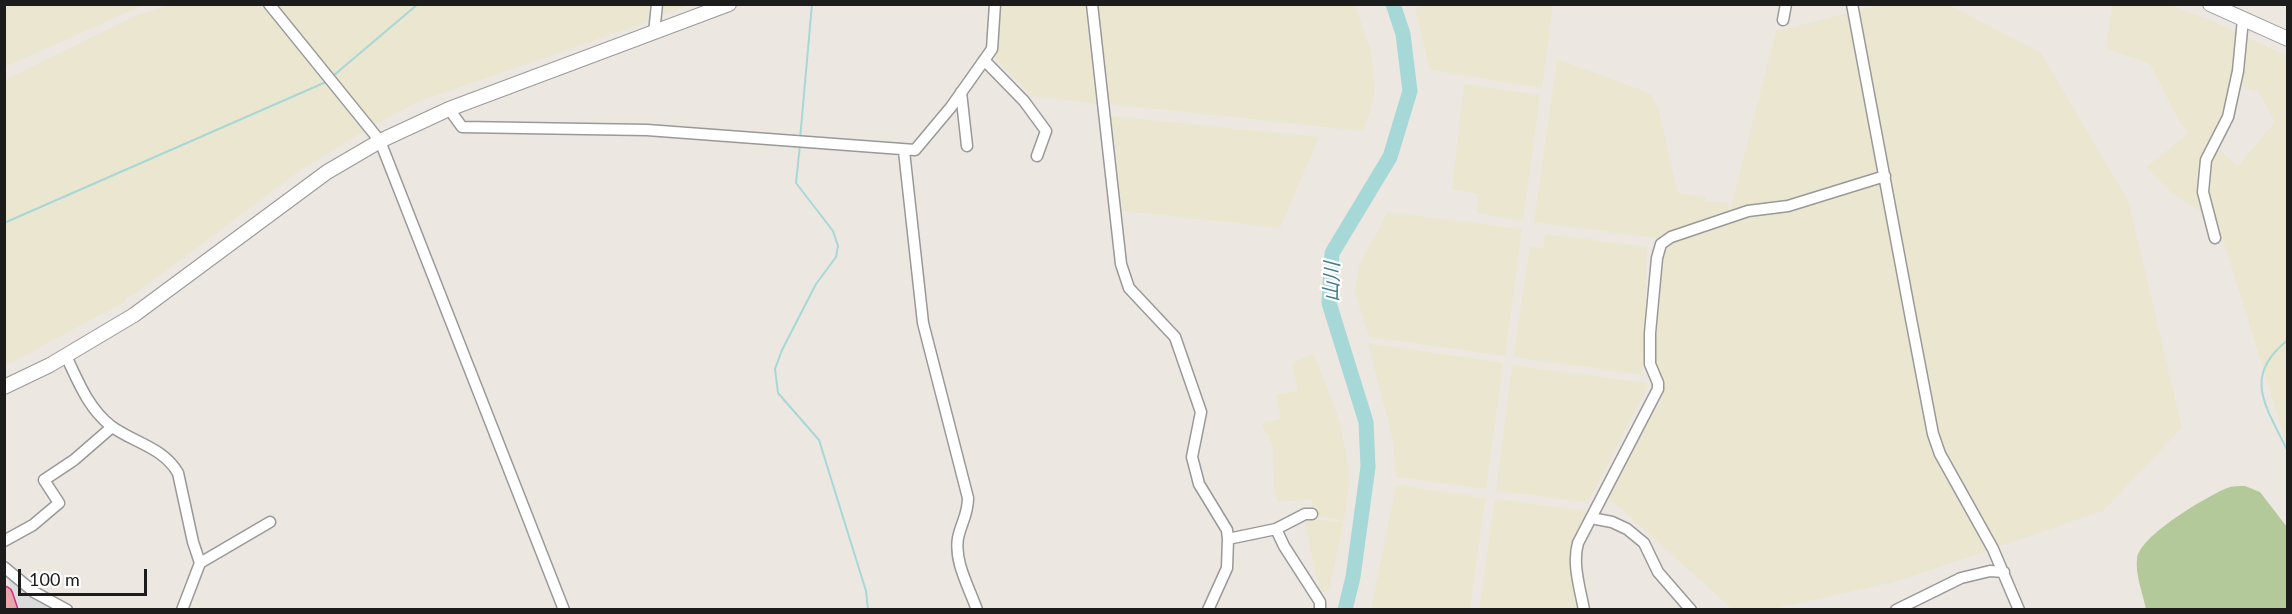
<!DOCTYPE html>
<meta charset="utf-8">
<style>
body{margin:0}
#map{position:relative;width:2292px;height:614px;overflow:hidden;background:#ede7e2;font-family:Lato,sans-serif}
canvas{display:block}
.frame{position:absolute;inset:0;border:6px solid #1c1c1c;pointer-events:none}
.scale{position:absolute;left:18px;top:569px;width:129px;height:27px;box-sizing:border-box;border:3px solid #1c1c1c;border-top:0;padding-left:8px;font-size:18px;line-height:21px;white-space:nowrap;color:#1c1c1c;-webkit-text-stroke:4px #fff;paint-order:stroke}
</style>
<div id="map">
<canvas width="2292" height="614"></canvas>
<div class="frame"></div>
<div class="scale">100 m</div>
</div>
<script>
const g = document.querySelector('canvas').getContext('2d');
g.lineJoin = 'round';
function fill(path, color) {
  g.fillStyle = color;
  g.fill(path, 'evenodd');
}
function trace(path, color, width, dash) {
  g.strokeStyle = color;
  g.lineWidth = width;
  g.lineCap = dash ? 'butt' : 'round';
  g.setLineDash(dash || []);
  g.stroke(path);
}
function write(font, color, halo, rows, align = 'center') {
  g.font = font + ' Lato,"Noto Sans JP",sans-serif';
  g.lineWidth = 4.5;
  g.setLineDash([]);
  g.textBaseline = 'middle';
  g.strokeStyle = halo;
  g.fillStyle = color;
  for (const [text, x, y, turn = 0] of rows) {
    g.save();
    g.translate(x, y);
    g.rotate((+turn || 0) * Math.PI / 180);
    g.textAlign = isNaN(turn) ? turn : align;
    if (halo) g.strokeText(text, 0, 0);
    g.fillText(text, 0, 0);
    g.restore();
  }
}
fill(new Path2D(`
 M5,4H143V5L5,67Z
 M169,5H264L365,126L364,131L301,170L132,296L127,297L124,302L5,366V80L135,16Z
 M276,5H649L647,22L417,102L375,125Z
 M663,5V4L690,5L662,15Z
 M1000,5H1085L1096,104L1032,96L996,59Z
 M1098,5H1355L1371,51L1375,88L1371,109L1363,131L1110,104Z
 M1426,5H1553L1542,88L1430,70L1415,8Z
 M1881,5H1949L2041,53L2129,202L2182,428L2103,511L1895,582L1772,609H1732L1608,497L1656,407L1662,403L1660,379L1654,364L1653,346L1663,245L1654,238L1534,222L1557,59L1644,91L1652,96L1658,107L1678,193L1705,197L1707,201L1727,202L1730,211L1776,31Z
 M2112,5H2169L2208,19L2287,56V445L2217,221L2173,194L2146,167L2189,133L2180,123L2150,64L2106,48ZM2241,87L2258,91L2275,122L2238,166L2217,148Z
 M1464,84L1540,95L1523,221L1477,213L1478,194L1452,189Z
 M1111,116L1319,137L1280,228L1123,211Z
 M1388,212L1522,229L1505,356L1369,337L1355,293L1359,265Z
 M1545,234L1647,247L1643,375L1513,357L1530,247L1544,248Z
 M1368,343L1503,363L1486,489L1396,477L1393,441Z
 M1314,354L1339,419L1350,473L1344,521L1313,516L1312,499L1278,502L1274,492L1273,452L1269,435L1265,434L1262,423L1281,419L1276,394L1298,391L1293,369L1294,362Z
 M1512,365L1646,383L1647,388L1588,502L1496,491Z
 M1396,485L1485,498L1470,609H1371Z
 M1495,499L1587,511L1573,538L1571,553L1577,609L1479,610Z
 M1314,518L1344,523L1329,591L1320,592L1304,519Z`), '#ebe6cf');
fill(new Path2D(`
 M2245,486L2260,492L2287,527V609H2146C2143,594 2135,574 2137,559C2139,536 2206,497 2227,488C2232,486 2239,486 2245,486Z`), '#b3c99a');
fill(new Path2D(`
 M7,575L48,603L46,609H17Z`), '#dcdcdc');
trace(new Path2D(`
 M333,76L418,4
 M800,139L812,4
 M800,145L796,183L833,231L838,246L836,257L816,284L782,350L775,369L778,393L819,440L866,591L868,610
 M4,223L326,82
 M2288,340C2240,377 2268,409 2288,452`), '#a6d8d7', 2);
trace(new Path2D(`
 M1345,610L1353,577L1368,467L1366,422L1329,303L1332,253L1390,157L1410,91L1403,34L1393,4`), '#a6d8d7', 15);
const minor = new Path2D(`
 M269,4L380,141L564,610
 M1092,4L1121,264L1129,288L1175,337L1201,412L1192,457L1199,484L1227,530L1228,539L1227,568L1208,610
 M1852,4C1880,148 1905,291 1933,434L1940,454L1993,549L2019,610
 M1783,20L1786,4
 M654,33L657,4
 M984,60L1024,101L1046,131L1037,156
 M961,92L967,146
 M449,109L462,127L647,130L915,150L951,107L992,49L995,4
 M904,151L923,323L968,498C968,515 961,523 958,538C954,562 969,587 977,610
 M2215,238L2203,192L2206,160L2228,117L2238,71L2243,19
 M66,356C78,381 88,408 111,426C134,443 163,447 178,473L193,542L200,563
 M1591,518L1612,522L1627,529L1644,543L1658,572L1691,610
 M1276,529L1284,546L1320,602V610
 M1228,539L1276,529L1305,514H1312
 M4,541L33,525L59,503L44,480L74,460L112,427
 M4,567L34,592L67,610
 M182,610L200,563L270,522
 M1584,610C1580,588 1572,564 1578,543L1658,389V383L1650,364V333L1657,258L1661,244L1671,237L1748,211L1788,206L1885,176
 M1896,610L1961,578L1990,571L2004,572`);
const tertiary = new Path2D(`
 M2210,4L2288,39
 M4,387L50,365L134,315L327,172L380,141L449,109L729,4`);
const trunk = new Path2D(`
 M4,595L9,610`);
trace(minor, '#999', 13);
trace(tertiary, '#999', 16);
trace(trunk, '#ca3089', 19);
trace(minor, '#fff', 10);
trace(tertiary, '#fff', 14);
trace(trunk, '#eaa6a8', 16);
write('italic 20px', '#477b8e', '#fff', [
 ["山川",1332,282,-89]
]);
</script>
